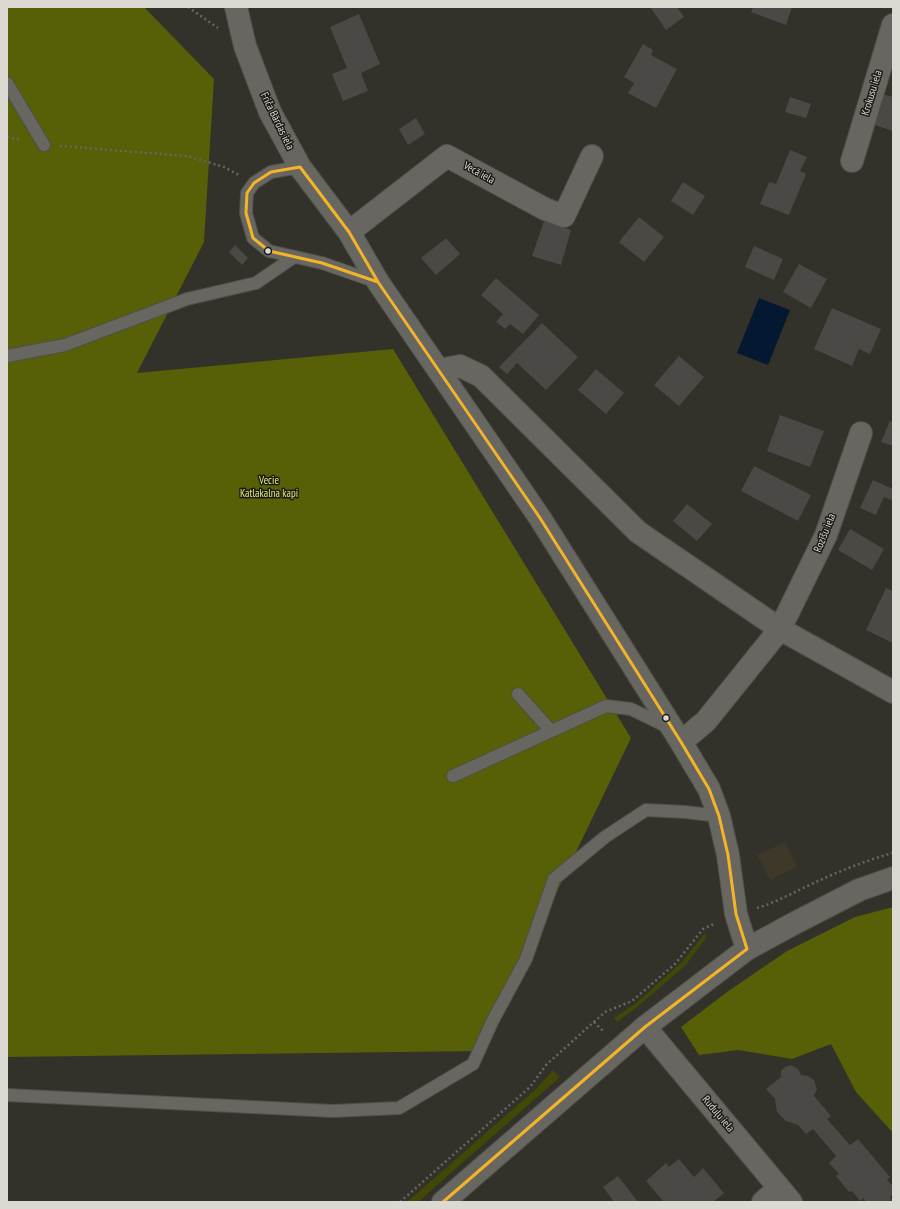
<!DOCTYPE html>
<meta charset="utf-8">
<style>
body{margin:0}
#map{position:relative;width:900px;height:1209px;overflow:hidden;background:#32312a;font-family:"PT Sans Narrow",sans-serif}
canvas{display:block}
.frame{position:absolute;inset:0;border:8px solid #dbd9d2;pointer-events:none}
</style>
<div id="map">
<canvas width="900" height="1209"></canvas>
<div class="frame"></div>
</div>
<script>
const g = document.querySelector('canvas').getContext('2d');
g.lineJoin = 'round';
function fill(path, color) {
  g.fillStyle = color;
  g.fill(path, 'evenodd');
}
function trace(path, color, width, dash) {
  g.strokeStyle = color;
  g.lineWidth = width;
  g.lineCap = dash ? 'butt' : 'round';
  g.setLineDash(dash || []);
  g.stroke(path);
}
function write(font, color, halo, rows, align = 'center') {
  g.font = font + ' "PT Sans Narrow",sans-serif';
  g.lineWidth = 3;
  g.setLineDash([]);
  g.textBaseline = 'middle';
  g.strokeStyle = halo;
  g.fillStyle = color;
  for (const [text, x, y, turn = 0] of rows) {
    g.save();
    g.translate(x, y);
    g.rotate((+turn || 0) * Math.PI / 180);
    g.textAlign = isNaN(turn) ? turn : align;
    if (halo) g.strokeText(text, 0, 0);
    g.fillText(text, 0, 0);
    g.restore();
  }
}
fill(new Path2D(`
 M785,842L797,867L770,880L757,855Z`), '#3e3828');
fill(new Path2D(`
 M705,933L706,938L685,966L636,1008L617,1022L614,1018L635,1004L682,962Z
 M553,1070L560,1077L418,1202H407L536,1089Z`), '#424706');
fill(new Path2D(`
 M7,7H144L214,79L204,242L137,373L393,349L631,738L480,1051L7,1057Z
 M893,907V1133L856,1092L831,1044L792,1059L738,1050L699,1055L681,1027L727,992L787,951L855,917Z`), '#575f07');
fill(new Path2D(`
 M759,298L790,310L768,365L737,353Z`), '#041831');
fill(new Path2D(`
 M650,7H677L684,17L666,30Z
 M753,7H792L786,25L751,12Z
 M359,14L380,64L361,73L368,91L343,101L332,74L347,68L330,27Z
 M643,44L653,50L651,55L677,69L656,108L628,93L634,83L624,77Z
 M882,94L893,97V131L872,124Z
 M790,97L811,104L806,118L785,112Z
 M416,118L425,134L408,145L399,129Z
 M790,150L807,157L800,171L806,174L789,215L760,204L769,182L776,184Z
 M683,182L705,196L693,215L671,201Z
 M639,217L664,237L644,262L619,242Z
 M544,221L571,230L561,265L532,256Z
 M446,238L460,254L436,275L421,258Z
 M235,245L248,258L242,265L229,252Z
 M754,246L783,259L774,280L745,267Z
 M799,264L827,279L811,308L783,292Z
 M496,278L539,315L523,334L510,324L505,329L496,322L503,314L481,295Z
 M832,308L881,329L870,354L859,349L852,366L814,349Z
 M542,323L578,357L546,390L517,363L507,374L499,367Z
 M679,356L704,377L679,406L654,385Z
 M596,369L624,393L606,414L578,390Z
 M780,415L824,431L810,467L767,451Z
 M890,421L893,422V446L881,442Z
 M754,466L811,495L798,521L741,491Z
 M873,480L893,489V501L884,497L876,515L860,508Z
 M687,504L712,524L697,541L673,521Z
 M850,529L884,549L872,570L838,550Z
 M886,588L893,591V643L866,630Z
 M791,1065L798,1069L801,1075L808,1076L814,1080L817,1089L814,1096L831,1116L827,1119L850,1145L858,1139L890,1177L887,1180L893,1186V1193L890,1198L892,1200L890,1202H866L863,1198L860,1201L852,1191L849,1192L836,1176L839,1174L829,1163L836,1156L813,1129L806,1134L798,1125L786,1121L777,1112L775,1099L766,1089L781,1077V1071L785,1067Z
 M679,1159L694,1177L703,1168L724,1193L713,1202H664L646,1181L666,1163L669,1167Z
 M618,1176L638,1202H614L603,1187Z`), '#4b4846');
const service = new Path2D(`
 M7,83L44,145
 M300,167L271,172L254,183L247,193L246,213L253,238L269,251L322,263L377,282
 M7,356L65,345L187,299L256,283L294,257
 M518,694L551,731
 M453,776L606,706L631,709L668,727
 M7,1095L333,1111L399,1108L473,1064L492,1022L526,959L554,879L605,837L646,810L685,812L719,816`);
const minor = new Path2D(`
 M236,7L245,46L270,112L300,167L349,232L378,282L540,518L681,742L709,789L719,816L728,855L736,914L747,949
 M852,161L893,25
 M349,232L447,156L545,209L564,216L592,156
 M439,370L460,366L481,376L638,532L780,629L893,692
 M681,742L706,721L780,629L826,535L861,433
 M645,1027L791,1202
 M763,1202L779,1188`);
const secondary = new Path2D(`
 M443,1202L645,1027L747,949L793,924L859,890L893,878`);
trace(service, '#504f49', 14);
trace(minor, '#504f49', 24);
trace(secondary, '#504f49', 24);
trace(new Path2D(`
 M188,7L218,28
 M7,137L22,140
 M60,146L187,156L224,167L239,175
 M757,908C777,902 796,891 816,882C840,871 867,860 893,853
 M594,1022L604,1032
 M400,1202L530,1087L546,1065L605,1012L632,1001L675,964L703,929L716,923`), '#686762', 2.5, [2, 3]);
trace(service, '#676661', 12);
trace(minor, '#676661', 22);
trace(secondary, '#676661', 22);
trace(new Path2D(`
 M300,167L349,232L378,282L322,263L269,251L253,238L246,213L247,193L254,183L271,172Z
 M378,282L540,518L681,742L709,789L719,816L728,855L736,914L747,949
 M443,1202L645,1027L747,949`), '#f4b427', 3);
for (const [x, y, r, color] of [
 [268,251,3.5,"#dbd9d2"],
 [666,718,3.5,"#dbd9d2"]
]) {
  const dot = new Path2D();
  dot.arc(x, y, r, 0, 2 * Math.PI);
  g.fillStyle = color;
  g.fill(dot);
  trace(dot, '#1c1a15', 1.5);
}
write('11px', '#dbd9d2', '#1c1a15', [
 ["Krokusu iela",872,93,-73],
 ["Friča Bārdas iela",277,121,64],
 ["Vecā iela",479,173,29],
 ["Rozīšu iela",825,533,-68],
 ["Ruduļu iela",718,1114,50]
]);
write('11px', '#dfee7c', '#1c1a15', [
 ["Vecie",269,481],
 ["Katlakalna kapi",269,494]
]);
</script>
